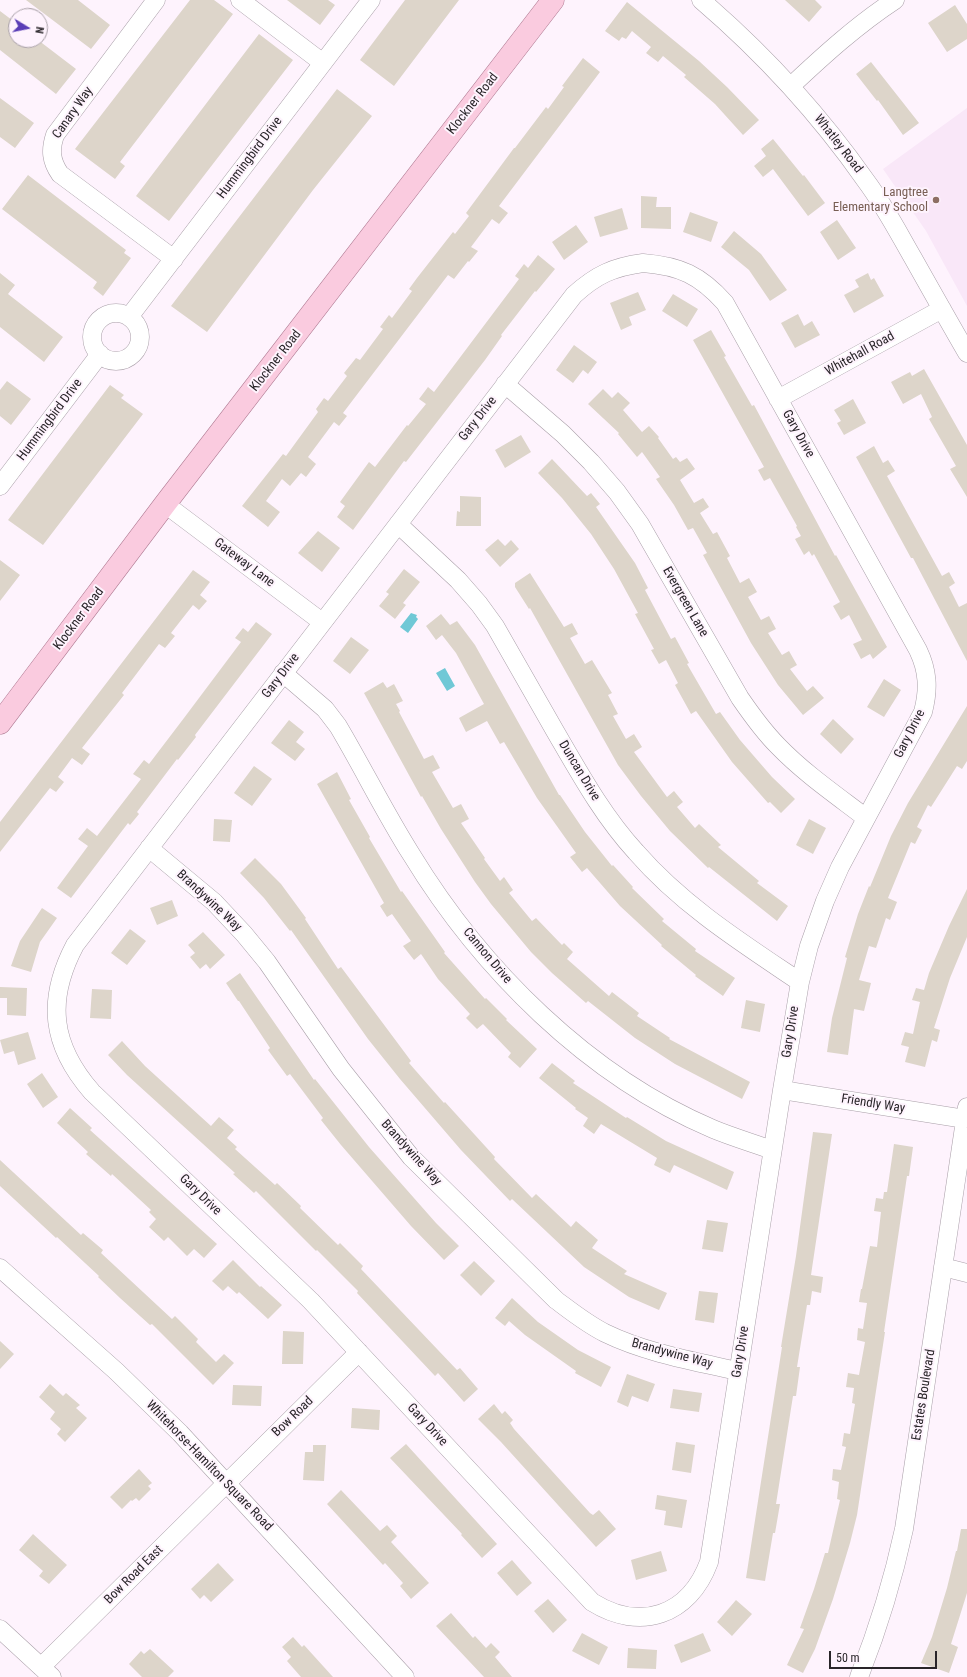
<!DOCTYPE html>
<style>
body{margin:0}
#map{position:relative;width:967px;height:1677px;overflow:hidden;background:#fef3fd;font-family:"Roboto Condensed",sans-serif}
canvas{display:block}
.north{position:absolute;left:8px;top:8px;width:40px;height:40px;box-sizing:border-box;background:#fef3fd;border:1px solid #a9a1a8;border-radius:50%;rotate:100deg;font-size:11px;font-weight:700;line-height:16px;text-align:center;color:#292529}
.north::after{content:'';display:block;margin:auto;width:14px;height:18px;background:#5a3eb6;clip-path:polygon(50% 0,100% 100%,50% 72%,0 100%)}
.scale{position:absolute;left:829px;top:1651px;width:108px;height:18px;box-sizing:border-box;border:2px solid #292529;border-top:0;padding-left:5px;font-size:12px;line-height:14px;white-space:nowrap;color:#292529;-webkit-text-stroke:3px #fef3fd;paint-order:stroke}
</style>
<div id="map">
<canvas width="967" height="1677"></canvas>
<div class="north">N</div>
<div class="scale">50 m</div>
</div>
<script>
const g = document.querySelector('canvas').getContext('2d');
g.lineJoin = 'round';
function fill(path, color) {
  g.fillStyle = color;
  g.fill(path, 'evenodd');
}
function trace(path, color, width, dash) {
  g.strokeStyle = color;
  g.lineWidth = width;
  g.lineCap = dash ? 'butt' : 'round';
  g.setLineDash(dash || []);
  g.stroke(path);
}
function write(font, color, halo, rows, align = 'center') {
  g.font = font + ' "Roboto Condensed",sans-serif';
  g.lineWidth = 4;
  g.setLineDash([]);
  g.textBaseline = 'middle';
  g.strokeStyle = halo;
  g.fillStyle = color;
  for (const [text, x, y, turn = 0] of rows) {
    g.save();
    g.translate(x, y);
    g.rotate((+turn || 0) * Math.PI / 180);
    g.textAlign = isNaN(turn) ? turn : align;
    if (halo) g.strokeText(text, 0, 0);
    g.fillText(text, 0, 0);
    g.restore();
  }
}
fill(new Path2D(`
 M967,108V306L926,231L883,169Z`), '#f9e7f8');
fill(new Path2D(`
 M411,613L417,615L416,617L418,619L408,633L400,627Z
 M445,668L455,686L447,691L436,673Z`), '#70c8d6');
fill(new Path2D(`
 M26,0H78L110,25L91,49Z
 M190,0H214L233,14L120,162L125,166L115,179L75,149Z
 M287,0H328L335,5L320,25Z
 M405,0H459L394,86L360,60Z
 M785,0H815L822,7L809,22Z
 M627,2L699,61L727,87L759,120L743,135L715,104L684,77L686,75L663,56L658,62L646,53L651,47L632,31L626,39L622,37L619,41L605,31Z
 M955,5L967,24V39L947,52L928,23Z
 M0,11L16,23V40H38L76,69L56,94L0,50Z
 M259,34L293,60L169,221L136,196Z
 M583,58L600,72L499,206L508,213L499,224L492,219L471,247L478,251L469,262L468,261L454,279L448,275L343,413L347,416L339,426L334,422L308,457L316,464L306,477L301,473L290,486L282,479L266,501L280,512L268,527L242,506L283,454L286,456L318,412L316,409L324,398L328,401L347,376L344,373L356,358L360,360L383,329L380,327L389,315L392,318L412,291L409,289L417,278L453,232L455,234L469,216L466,213L514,148H515L546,107L548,109L564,87L562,86Z
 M871,62L919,123L903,135L878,100L877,101L856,74Z
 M337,89L372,116L313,190L207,332L171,306Z
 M0,98L34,123L15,148L0,137Z
 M773,139L803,176L804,175L825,203L808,216L773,169L763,177L754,166L766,156L761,149Z
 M28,175L126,250L124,253L131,258L103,296L93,288L97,282L2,209Z
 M641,196L657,197L656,207H671V229L641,228Z
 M622,208L628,229L600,237L594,217Z
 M690,212L718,222L711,242L683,232Z
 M837,220L856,248L838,260L820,232Z
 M576,225L588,242L564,260L552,242Z
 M734,231L761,254L787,290L770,301L749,270L721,247Z
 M538,255L555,269L536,292L535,291L501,335L502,336L485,360L406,462L404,461L353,530L337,517L345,506L340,502L369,462L375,467L407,425L408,426L426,404L419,399L428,387L434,392L519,279L515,276L524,264L528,268Z
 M0,273L15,285L8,294L63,337L44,362L0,327Z
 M868,273L871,280L874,278L884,296L854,313L844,295L859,287L855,280Z
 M638,292L646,310L629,317L632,325L621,330L610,303Z
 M673,294L698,309L687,327L662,311Z
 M798,314L804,326L812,321L820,335L795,348L781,323Z
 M711,330L726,356L724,357L752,406L754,405L835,556L836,555L887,647L873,659L870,654L861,659L853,644L862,640L849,615L841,620L833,606L840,602L814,554L812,556L809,551L804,555L795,539L801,536L796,527L797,526L770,478L764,481L758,470L764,467L693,340Z
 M574,345L597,362L588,374L583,370L573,383L556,370Z
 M924,369L967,445V497L950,469L956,466L929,419L932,417L921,394L903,404L891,382L910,372L912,376Z
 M7,381L31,399L11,425L0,416V390Z
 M110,385L124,395L121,398L143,414L43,545L8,520Z
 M603,389L612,398L618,392L630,403L623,410L642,432L649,426L659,437L658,438L673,459L676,457L680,462L687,458L695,469L680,480L694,503L703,498L709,507L700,513L713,534L717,532L730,556L727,558L740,583L749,578L757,592L748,597L761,620L769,616L776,629L768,633L782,655L789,651L797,665L790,669L807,691L813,686L824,698L803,715L778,685L751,643L703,555L707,553L693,528L688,530L674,505L656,479L660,477L642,452L637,457L618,434L619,433L588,404Z
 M853,399L866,423L844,435L837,423L841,421L834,410Z
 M521,435L531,452L505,468L495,450Z
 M874,446L883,463L888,460L895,471L887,476L942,576L949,572L955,583L949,587L959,607L967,603V661L913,558H911L856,457Z
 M552,459L587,496L591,493L600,504L596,507L635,563L648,588L645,590L671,639L675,637L689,663L687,664L716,714L720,712L740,740L772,777L795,799L781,813L770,802L768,803L732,762L696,711L691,714L675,685L678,683L666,660L659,664L651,650L654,649L635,614L638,613L614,569L591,534L562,498L538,473Z
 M460,496L481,497V526H456L457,511L460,512Z
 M318,531L340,548L322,572L298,553Z
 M498,539L505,546L511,540L519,549L500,567L485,550Z
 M0,560L20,575L0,601Z
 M404,569L420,582L403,603L406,605L395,619L379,606L389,594L386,592Z
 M193,570L210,582L200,595L207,601L199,610L193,605L171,633L175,636L165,648L159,644L122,693L124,695L82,748L90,754L82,765L72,758L58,777L64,782L56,792L50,788L0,852V822Z
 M530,573L564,627L572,623L578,634L570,638L585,664L592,660L612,693L608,695L618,714L613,716L626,739L634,734L642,747L634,752L667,797L674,791L683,802L677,807L695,828L699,824L721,845L718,847L759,881L757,883L788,906L777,921L709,867L708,868L670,831L641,796L618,765L530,608L529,609L515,587V583Z
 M441,614L450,625L457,621L475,645L559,795H560L585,832L612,866L613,865L633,887L632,888L664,919L662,921L696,949L695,951L735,978L723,996L695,976L696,975L661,946L662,945L620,906L587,868L582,872L570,857L576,853L537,798L504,742L500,744L487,721L466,732L459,718L484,704L456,653L442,635L436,640L426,626Z
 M256,622L272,634L195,735L196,737L178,760L177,759L137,812L139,814L130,825L128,823L71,898L57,888L88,846L78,839L87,828L97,836L141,779L133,774L144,760L149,764L184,718L241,642L235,638L243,628L248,632Z
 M351,637L369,650L350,674L333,661Z
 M884,679L901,690L884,717L867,707Z
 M383,682L387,688L394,684L403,701L396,704L400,711L399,712L424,759L433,755L440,768L432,772L453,808L461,804L469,819L461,823L485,858L484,859L500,881L504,877L513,890L509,893L532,921L536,918L562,945L564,943L573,952L567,959L609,996L612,992L639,1013L637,1016L670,1038L669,1039L750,1082L742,1099L675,1064L635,1038L588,1001L586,1003L552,973L531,952L491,904L475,882L441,829L422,796L421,797L364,693Z
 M967,706V761L962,769L957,766L931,807L928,805L917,827L922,830L915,844L911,842L888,898L897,902L890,920L886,918L876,948L869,946L859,980L871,983L864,1011L854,1009L848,1055L827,1052L832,1018L847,958L845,957L858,914L869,886L870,887L891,836L908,803Z
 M833,719L854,739L841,754L820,734Z
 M289,720L304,732L296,742L305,749L295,761L271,743Z
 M254,766L272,779L252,806L234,793Z
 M337,772L351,799L349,800L370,837L369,838L401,892L402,891L445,952L444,953L485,999L486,998L507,1019L506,1020L537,1049L520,1068L508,1057L511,1053L483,1024L477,1029L466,1018L470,1014L438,979L421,954L414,960L403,946L411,941L392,914L387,917L380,906L384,903L317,784Z
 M214,819L232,820L230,842L213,841Z
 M809,819L826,828L813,854L796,845Z
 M255,858L281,884L306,918L305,919L338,969L341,967L411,1061L409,1063L444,1103L445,1102L495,1157L494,1159L532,1198L536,1194L571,1227L576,1221L598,1240L592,1248L627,1271L624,1274L667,1293L659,1310L629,1297L584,1267L512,1199L510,1201L461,1150L400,1079L368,1039L291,930L290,931L264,898L240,873Z
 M967,889V937L950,978L934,1028L940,1030L937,1042L932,1040L925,1067L905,1062L909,1047L901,1045L905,1032L913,1034L920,1002L912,1000L916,988L924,990L929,973L949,926Z
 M172,900L178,916L157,925L150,908Z
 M42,908L57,918L40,942L31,972L11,966L20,941Z
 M130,929L146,941L127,965L111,953Z
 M203,932L225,955L210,969L206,964L200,969L190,957L195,953L188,945Z
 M240,973L314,1080L315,1079L369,1147L436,1223L459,1246L444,1260L411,1226L341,1145L321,1120L323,1118L290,1074L287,1076L268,1050L270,1048L239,1001H238L226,983Z
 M0,987L27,988L26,1016L7,1015V998H0Z
 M92,989L112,990L111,1019L90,1018Z
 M746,1000L765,1004L760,1032L741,1028Z
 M28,1032L36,1059L18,1065L14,1051L4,1054L0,1040Z
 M122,1041L145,1066L211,1126L219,1117L234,1130L227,1138L237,1147L235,1149L275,1185L277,1183L301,1206L300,1208L338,1245L340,1243L363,1266L361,1269L457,1370L460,1368L478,1389L464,1402L438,1373L435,1376L357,1293L358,1291L317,1250L316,1251L256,1191L254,1193L233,1174L235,1173L127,1075L108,1055Z
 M552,1063L575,1081L573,1083L626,1118L627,1117L666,1141L734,1172L727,1190L674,1165L670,1173L654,1165L657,1158L601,1124L594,1134L583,1126L588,1118L575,1109L576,1108L539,1078Z
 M42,1073L58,1097L43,1108L27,1084Z
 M70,1108L92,1128L90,1130L217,1244L204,1258L194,1249L187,1256L168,1237L164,1241L149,1227L156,1219L149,1212L151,1210L112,1174L111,1176L86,1154L88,1152L57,1123Z
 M813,1132L832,1134L811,1275L823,1277L821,1293L812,1291L810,1305H807L797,1367H800L796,1396H793L776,1504H780L775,1533H773L765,1581L746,1578L782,1347H781L796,1256Z
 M894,1144L913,1147L909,1176H907L884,1332H885L857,1515L850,1543L833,1599L815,1649L803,1673L787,1665L804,1629L800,1628L814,1589L825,1553H828L840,1500L837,1499L839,1482L832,1480L833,1469L841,1470L846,1447L842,1446L844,1433L850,1434L855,1404L852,1403L854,1388L846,1387L848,1373L859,1375L865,1342L857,1340L858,1328L863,1329L867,1303L859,1302L861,1289H862L870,1246L877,1247L881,1212L874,1211L876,1198L883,1199L884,1192H887Z
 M0,1160L81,1235L83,1233L103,1250L101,1253L172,1319L175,1316L198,1339L196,1342L216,1362L224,1354L234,1363L213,1385L152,1324L150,1325L120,1298L98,1277L99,1276L57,1237L56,1238L0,1186Z
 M707,1220L728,1223L723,1252L702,1249Z
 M233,1260L260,1287L261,1286L282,1305L268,1319L239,1292L237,1294L228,1286L223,1291L212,1281Z
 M474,1261L495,1281L481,1296L460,1275Z
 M699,1291L718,1293L714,1323L695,1320Z
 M512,1298L538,1322L578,1350L611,1367L601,1387L575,1373L576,1371L525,1335L509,1321L505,1326L495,1318Z
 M283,1331L304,1332L303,1364H282Z
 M0,1341L14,1354L0,1369Z
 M627,1374L655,1384L648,1402L632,1396L628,1407L617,1402Z
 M50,1384L63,1396L66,1393L80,1405L76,1408L87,1418L65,1442L57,1434L61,1429L50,1419L55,1412L39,1397Z
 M233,1385L262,1386L261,1406L232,1405Z
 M673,1389L702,1393L699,1412L670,1408Z
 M494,1404L502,1414L505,1411L513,1420L510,1423L514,1429L590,1513L593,1515L599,1510L616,1529L596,1547L501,1442L478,1419Z
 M352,1408L380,1410L379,1430L351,1428Z
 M676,1442L695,1445L691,1473L672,1470Z
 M406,1444L497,1544L482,1558L461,1535L462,1534L390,1458Z
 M313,1445H326L324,1481L303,1480L305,1452H313Z
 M139,1469L152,1483L148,1486L151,1489L139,1501L136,1498L132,1501L131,1500L122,1509L110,1497Z
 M341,1490L380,1531L387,1525L397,1536L391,1542L429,1583L411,1599L400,1586L403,1583L385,1563L383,1565L327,1504Z
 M657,1495L687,1500L682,1528L664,1525L666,1511L655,1509Z
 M961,1529H967V1593L951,1644L958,1647L949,1673L921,1663L932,1637L947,1588L956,1551H957Z
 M33,1534L67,1565L49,1584L39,1576L43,1571L19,1550Z
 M661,1551L667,1571L636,1580L631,1560Z
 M512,1560L532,1583L517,1596L497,1573Z
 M218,1563L234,1580L211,1602L204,1595L200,1599L191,1589Z
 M548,1599L567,1620L553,1633L534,1611Z
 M736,1600L752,1614L732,1636L717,1622Z
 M451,1613L473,1638L475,1636L486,1648L491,1643L500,1652L495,1657L512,1677H484L436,1626Z
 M582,1633L608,1647L599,1665L572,1651Z
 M703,1633L711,1651L681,1663L674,1645Z
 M293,1637L302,1647L304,1645L333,1677H301L287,1661L291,1657L282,1647Z
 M628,1648L657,1650L656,1669L627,1668Z
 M150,1649L174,1671L168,1677H142L129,1664L141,1651L144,1654Z`), '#ddd5ca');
const minor = new Path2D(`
 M156,0L55,135C50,150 51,161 60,174L174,259
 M240,0L323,63
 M701,0C764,54 819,114 866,181C884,205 898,232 913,258C931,290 949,322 967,353
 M791,86C824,55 857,25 895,0
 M643,263C680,266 700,275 725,303L918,650C928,671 929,689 923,712L840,867L825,901L809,946L800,982L782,1090L709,1562C689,1616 640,1632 592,1602L311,1301L92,1092C51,1045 46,1000 75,945L574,295C596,275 613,267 643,263Z
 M92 337a24 24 0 1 1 48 0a24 24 0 1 1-48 0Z
 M129,317L371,0
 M505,384L563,434L591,462L617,492L640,524L740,698C751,714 763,731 778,746C804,773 836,795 866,818
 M778,399L942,309
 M0,486L100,354
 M165,504L322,622
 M398,524L458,580L479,604L495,626C515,661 535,696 555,731C580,774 603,816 636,852C682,905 742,943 800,982
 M283,673L325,709L338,726C363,768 385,813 411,854C481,969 588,1076 713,1129C732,1137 753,1143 772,1150
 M149,848L214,902L244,934L267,962L341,1069L411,1157L556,1300C572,1312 587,1324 605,1333C646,1353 693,1361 738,1371
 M782,1090L965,1119
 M943,1267L967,1273
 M0,1268L116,1371L180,1433L405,1677
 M0,1629L52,1677
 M41,1667L359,1352
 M859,1677C878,1629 893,1580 904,1529L967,1107`);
const major = new Path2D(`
 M0,723L165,504L553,0`);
trace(minor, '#a99fa8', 19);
trace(major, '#af7a92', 23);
trace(minor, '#fff', 18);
trace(major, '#facbdf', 22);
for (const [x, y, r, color] of [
 [936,200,4,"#8d6e63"]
]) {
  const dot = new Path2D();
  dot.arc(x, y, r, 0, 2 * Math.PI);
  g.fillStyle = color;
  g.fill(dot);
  trace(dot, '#fef3fd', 1.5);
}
write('13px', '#292529', '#fef3fd', [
 ["Klockner Road",473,104,-52],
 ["Canary Way",73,113,-55],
 ["Whatley Road",838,144,52],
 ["Hummingbird Drive",250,158,-53],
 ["Whitehall Road",860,354,-29],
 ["Klockner Road",276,361,-52],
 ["Gary Drive",478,419,-52],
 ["Hummingbird Drive",50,420,-53],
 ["Gary Drive",798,434,61],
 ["Gateway Lane",244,563,37],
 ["Evergreen Lane",685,602,60],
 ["Klockner Road",79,619,-53],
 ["Gary Drive",281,676,-53],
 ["Gary Drive",910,734,-63],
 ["Duncan Drive",579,771,59],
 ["Brandywine Way",209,901,43],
 ["Cannon Drive",487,956,50],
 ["Gary Drive",791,1032,-81],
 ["Friendly Way",873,1104,9],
 ["Brandywine Way",411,1153,48],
 ["Gary Drive",200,1195,44],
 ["Gary Drive",741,1352,-81],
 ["Brandywine Way",672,1354,15],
 ["Estates Boulevard",924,1395,-81],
 ["Bow Road",293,1417,-44],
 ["Gary Drive",427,1425,47],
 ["Whitehorse-Hamilton Square Road",209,1466,46],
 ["Bow Road East",134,1575,-45]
]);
write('13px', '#785e54', '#fef3fd', [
 ["Langtree",928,193],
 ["Elementary School",928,208]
], 'right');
</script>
